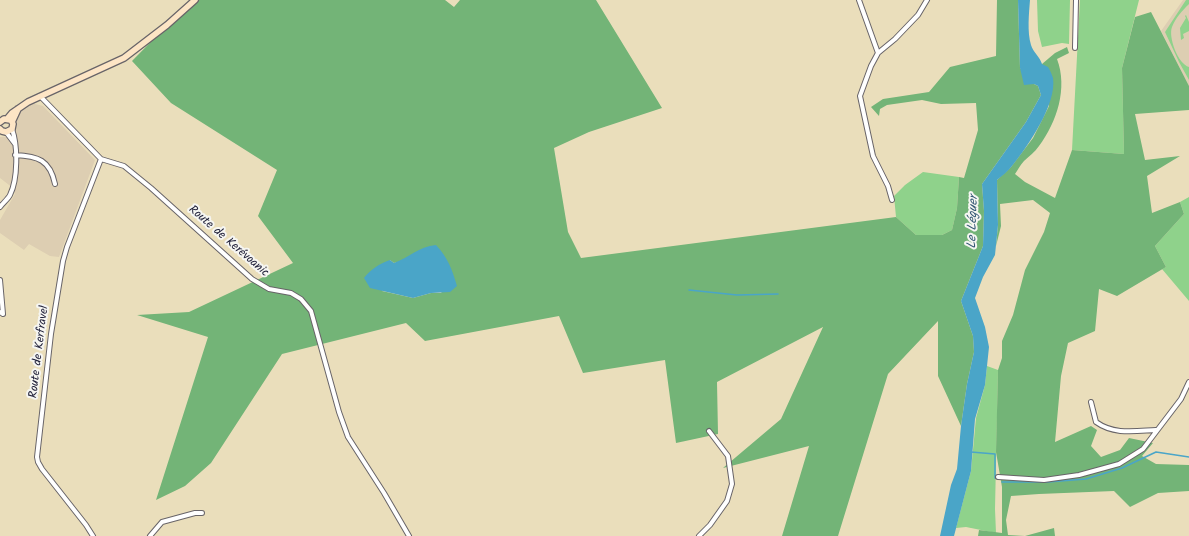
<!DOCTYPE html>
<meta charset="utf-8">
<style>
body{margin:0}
canvas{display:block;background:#eadebb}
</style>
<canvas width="1189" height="536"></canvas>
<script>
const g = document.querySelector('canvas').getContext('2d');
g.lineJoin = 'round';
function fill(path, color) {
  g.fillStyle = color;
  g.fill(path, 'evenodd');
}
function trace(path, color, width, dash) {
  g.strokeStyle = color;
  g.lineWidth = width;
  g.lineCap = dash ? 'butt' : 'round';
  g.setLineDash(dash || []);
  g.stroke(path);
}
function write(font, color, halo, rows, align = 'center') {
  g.font = font + ' Kalam,sans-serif';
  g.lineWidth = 4;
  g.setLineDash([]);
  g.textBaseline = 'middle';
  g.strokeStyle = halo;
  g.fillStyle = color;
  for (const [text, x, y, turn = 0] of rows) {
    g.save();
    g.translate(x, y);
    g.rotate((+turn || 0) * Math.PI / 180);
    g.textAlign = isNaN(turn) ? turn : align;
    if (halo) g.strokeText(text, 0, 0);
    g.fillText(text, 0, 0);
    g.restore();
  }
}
fill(new Path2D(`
 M1183,0H1189V86L1161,31Z
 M31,103L43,106L95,160L59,257L50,256L29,244L24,250L0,233V220L15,194L13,188L0,178V137H6L16,130V119L22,110Z`), '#ddceb2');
fill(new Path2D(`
 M1037,0H1070L1069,44L1062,43L1042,47L1038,31Z
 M1080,0H1139L1122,68L1124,154L1072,150Z
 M1186,0H1189V4C1182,11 1176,17 1172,27C1168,37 1178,64 1189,67V80L1179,62L1165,32Z
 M1186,15L1189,22V31L1183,34L1184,38L1181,40L1180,28L1186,18L1185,16Z
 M923,172L959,177L957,208L952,230L942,235H916L896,217L894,196L905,185Z
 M1189,197V301L1162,269L1166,267L1155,246L1184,214L1180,202Z
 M987,366L998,370L995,509L996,533L966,527L956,528L971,471L976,418L985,385Z`), '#8fd28b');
fill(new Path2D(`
 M192,0H445L454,7L460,0H596L662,108L589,132L554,148L568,232L581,258L896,217L916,235H942L952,230L957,208L959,177L964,178L978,130L976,103L941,104L922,100L887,105L880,109L879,116L871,107L883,99L929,92L950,67L996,56L997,0H1018L1020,68L1034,84L1038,86L1041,95L1026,122L982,184L984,211L983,246L961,301L973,336L974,352L967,384L961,426L938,376V321L888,374L838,536H782L809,446L723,468L781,419L823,327L717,382L718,434L676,443L665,360L583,373L559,316L425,341L406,323L282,354L211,463L185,486L156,500L208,337L137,315L189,312L293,263L258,216L277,170L171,103L132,61ZM390,260L394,263L401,261L442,293H431L413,298L382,291Z
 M1151,12L1189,86V110L1135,114L1145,160L1180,156L1147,176L1152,213L1180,202L1184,214L1155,246L1166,267L1117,296L1099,289L1095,331L1068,343L1061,376L1055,442L1091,426L1097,430L1091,446L1101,457L1120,450L1129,438L1153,443L1142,456L1156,464L1189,465V491L1158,493L1130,507L1114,491L1039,494L1011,496L1006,520L1008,535L1025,536L1054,528L1055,536H978L979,530L1002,533V487L996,452L998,370L1002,358V341L1013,315L1025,270L1044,232L1050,213L1033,200L1000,204L1001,226L996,246L998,225L997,180L1011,167L1033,138L1049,106L1042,64L1055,53L1067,47L1069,53L1057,59C1068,88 1057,122 1039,146C1035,152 1029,156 1024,161C1020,165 1018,170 1015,174L1025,182L1055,198L1072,150L1124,154L1122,68L1135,17Z`), '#73b477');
fill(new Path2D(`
 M1018,0H1030C1029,13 1027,32 1031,45C1033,52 1040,57 1042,64L1048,67C1050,70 1052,75 1053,78C1057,104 1028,146 1012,166C1008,171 1002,176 997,180L998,225L995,255L983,277L975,298L985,327L989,347L985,385L975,419L971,471L954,536H940L951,485L957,469L961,426L967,384L974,352L973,336L961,301L983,246L984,211L982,184L1026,122L1041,95L1038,86L1034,84L1024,85L1020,68Z
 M436,245C448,258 452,269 457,286L450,292L431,293L413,298L370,288L364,278C371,269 379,264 390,260L394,263C410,257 418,247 436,245Z`), '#4aa5c8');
trace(new Path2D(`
 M689,290L737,295L778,294
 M971,452L995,454V478
 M1002,482H1048L1086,479L1122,468L1156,452L1189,457`), '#4aa5c8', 1.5);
const street = new Path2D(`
 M859,0L878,53
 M1075,48L1076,0
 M40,96L101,159L124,166L151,188L252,279L269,289L291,293L301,299L311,311L339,412L348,437L384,493L409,536
 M6,132L15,144
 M15,155C38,156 50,160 55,184
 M892,200L888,186L873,156L860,96L871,66L878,53L895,39L918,15L927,0
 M0,207C3,203 8,199 10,195C18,179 18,146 12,129
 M0,280L3,314L0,312
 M1091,402L1096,422C1114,435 1135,431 1156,430
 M998,477L1044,480L1079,475L1119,464L1143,449L1181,399L1189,382
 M93,536L86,525L42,469L38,462L37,457L51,334L63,261L67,247L101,159
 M150,536L162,522L195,513H202
 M699,536L710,525L727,501L732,484L728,456L709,431`);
const secondary = new Path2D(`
 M7,119L12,113L28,102L124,58L167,25L195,0
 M0,122L4,119L10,120
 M0,129L2,131L6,132L12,129L13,124L12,122L18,109`);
trace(street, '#686468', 6);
trace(secondary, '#686468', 8);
trace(street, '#fff', 4);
trace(secondary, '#fde5c5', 5.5);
write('12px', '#22223b', '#f6f6f2', [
 ["Route de Kerévoanic",228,242,41],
 ["Route de Kerfravel",40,352,-83]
]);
write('italic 13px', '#325673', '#f6f6f2', [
 ["Le Léguer",974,222,-88]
]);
</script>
